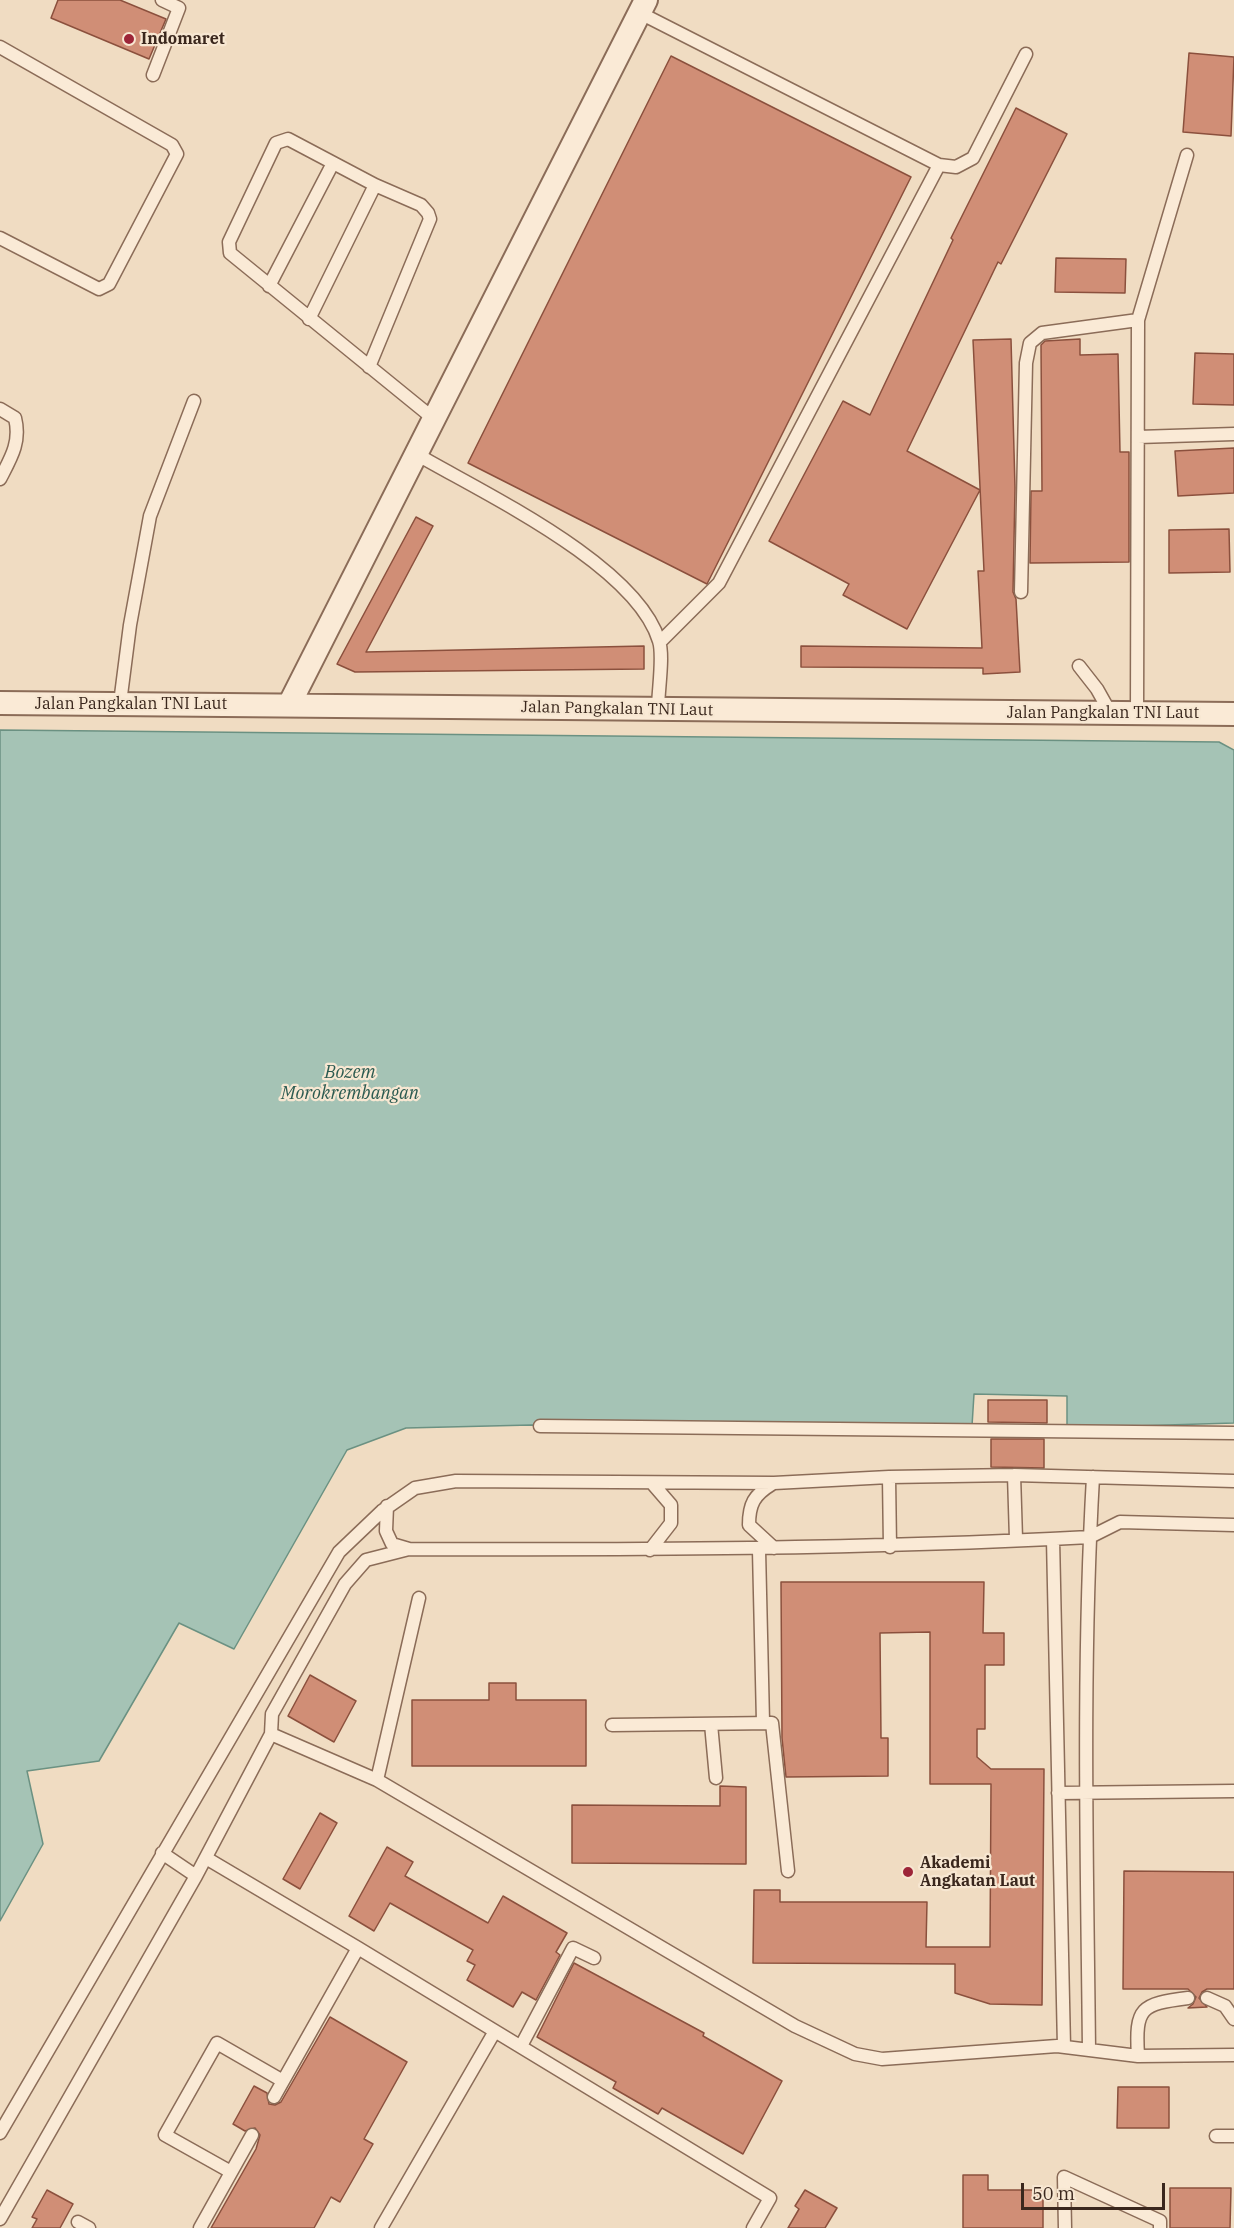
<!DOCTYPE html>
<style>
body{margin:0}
#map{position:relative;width:1234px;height:2228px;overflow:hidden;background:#f0dcc2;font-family:"IBM Plex Serif",serif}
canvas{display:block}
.scale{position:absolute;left:1021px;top:2183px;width:144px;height:27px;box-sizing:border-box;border:3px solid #3a271d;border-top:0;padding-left:8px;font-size:18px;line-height:21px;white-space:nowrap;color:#3a271d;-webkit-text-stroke:4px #f7e7d2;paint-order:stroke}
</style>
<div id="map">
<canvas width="1234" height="2228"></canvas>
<div class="scale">50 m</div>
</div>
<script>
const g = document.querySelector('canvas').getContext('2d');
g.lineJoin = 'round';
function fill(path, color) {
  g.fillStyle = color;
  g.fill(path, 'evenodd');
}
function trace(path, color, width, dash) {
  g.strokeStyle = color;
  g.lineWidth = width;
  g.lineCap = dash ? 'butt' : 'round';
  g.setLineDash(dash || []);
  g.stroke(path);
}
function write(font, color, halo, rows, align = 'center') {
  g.font = font + ' "IBM Plex Serif",serif';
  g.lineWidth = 4.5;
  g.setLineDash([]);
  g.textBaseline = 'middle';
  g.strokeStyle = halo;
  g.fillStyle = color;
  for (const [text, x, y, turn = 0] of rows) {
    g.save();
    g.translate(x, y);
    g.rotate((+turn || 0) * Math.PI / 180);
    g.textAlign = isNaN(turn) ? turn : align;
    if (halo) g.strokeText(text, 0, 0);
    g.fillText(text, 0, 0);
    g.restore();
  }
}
const water = new Path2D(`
 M0,730L1219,742L1234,750V1423L1067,1428V1396L974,1394L972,1426L531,1425L406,1428L347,1450L234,1649L179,1623L99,1761L27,1771L43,1844L0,1921Z`);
fill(water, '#a5c3b5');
trace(water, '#6b9182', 1.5);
const building = new Path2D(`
 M58,0H120L166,19L149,59L51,18Z
 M1189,53L1234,57L1231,136L1183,132Z
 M671,56L911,177L707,584L468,463Z
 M1016,108L1067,134L1001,264L998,262L907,451L980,490L907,629L843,595L849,584L769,541L843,401L870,415L953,240L951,238Z
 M1056,258L1126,259L1125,293L1055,292Z
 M1011,339L1015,488L1013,592L1016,599L1020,672L983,674V668L801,667V646L982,648L978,571H984L973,340Z
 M1080,339V355L1118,354L1120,452H1129V562L1030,563L1031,491H1042L1041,345L1045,341Z
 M1195,353L1234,354V405L1193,404Z
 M1234,448V493L1178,496L1175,451Z
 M416,517L433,526L366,652L644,646V669L355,672L337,664Z
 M1229,529L1230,572L1169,573V530Z
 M988,1400H1047V1423L988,1422Z
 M991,1439H1044V1468L991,1467Z
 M781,1582H984L983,1633H1004V1665H985V1729H977V1757L991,1769H1044L1042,2005L990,2004L955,1993V1964L753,1963L754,1890H780V1902H927L926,1947H990L991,1784H930V1632L880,1633L881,1738H888V1776L786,1777L782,1738Z
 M310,1675L356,1701L334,1742L288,1716Z
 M489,1683H516V1700H586V1766H412V1700H489Z
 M720,1786L746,1787V1864L572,1863V1805L720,1806Z
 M320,1813L337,1823L300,1889L283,1879Z
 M387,1847L413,1862L405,1876L488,1923L503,1896L567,1933L556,1952L560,1955L536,2000L522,1992L513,2007L467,1980L475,1965L467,1961L473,1950L390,1903L374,1931L349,1916Z
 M1124,1871L1234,1872V1989H1207L1202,1992L1199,1998L1207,2007L1188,2008L1193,2004L1196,1997L1188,1989H1123Z
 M574,1963L704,2033L703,2036L782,2081L743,2154L662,2108L658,2114L613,2088L616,2082L537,2037Z
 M330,2017L407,2062L364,2139L373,2144L340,2202L331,2197L314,2228H211L256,2149L260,2135L255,2128L245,2131L233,2124L254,2086L267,2093L269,2104L275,2105L281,2102Z
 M1118,2087H1169V2128H1117Z
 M963,2175H988V2190H1043V2228H963Z
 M1170,2188H1231L1230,2228H1170Z
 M47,2190L73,2204L60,2228H32L37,2219L32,2217Z
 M805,2190L837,2208L825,2228H788L799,2209L795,2206Z`);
fill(building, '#d08e76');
trace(building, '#8b503d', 1.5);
const service = new Path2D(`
 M640,13L939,165L956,167L973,158L1026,54
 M0,47L172,145L177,154L109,284L99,289L0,238
 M153,75L179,8L162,0
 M269,286L333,163
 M309,319L375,185
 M369,367L430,219L428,213L421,205L375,185L288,139L276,143L229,242L230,253L434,419
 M0,409L15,418C21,442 11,458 0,479
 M1138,437L1234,434
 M418,455C485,494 636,565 659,641C664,656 658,691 658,709
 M1021,592L1026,363L1030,343L1042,333L1138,320
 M660,642L719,583L939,165
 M1079,666L1097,689L1111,714
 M120,703L130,625L150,516L194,401
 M1137,714L1138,320L1187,155
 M540,1426L1234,1433
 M1014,1475L1016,1539
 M889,1477L890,1547
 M772,1484C754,1495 749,1504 749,1525L774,1548
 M387,1506L386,1531L392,1544L409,1549
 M1053,1539L1064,2047
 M650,1550L671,1523V1505L652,1483
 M759,1550L763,1722
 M711,1724L716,1778
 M612,1725L772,1723L788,1871
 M271,1734L377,1780L795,2026L855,2054L882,2059L1057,2046L1138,2056L1234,2055
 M377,1780L419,1598
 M1058,1793L1234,1791
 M162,1853L196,1876
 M206,1858L358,1948L770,2198L753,2228
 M1207,1998L1225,2006L1234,2019
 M521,2046L573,1948L594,1958
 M1089,2050C1087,1859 1082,1668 1093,1477
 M1138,2056C1135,2007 1141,2004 1188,1998
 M274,2097L358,1948
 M0,2133L339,1552L382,1511L415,1488L456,1481L774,1483L889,1477L1014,1475L1234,1481
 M1216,2136H1234
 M231,2172L165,2135L217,2043L283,2081
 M0,2219L196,1876L271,1734L272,1714L345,1584L366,1560L409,1549C637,1550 863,1549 1090,1537L1120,1522L1234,1525
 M78,2222L89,2228
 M200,2228L252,2135
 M381,2228L495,2031
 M1065,2228L1064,2177L1160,2221V2228`);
const minor = new Path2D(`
 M0,703L1234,714
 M289,705L646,0`);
trace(service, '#8b6c58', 15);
trace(minor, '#8b6c58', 26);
trace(service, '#faead6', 12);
trace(minor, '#faead6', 22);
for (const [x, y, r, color] of [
 [129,39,6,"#9d2538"],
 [908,1872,6,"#9d2538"]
]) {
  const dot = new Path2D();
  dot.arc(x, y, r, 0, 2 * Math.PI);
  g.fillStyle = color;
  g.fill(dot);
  trace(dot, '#f7e7d2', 2);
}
write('bold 16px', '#3a271d', '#f7e7d2', [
 ["Indomaret",141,39],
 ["Akademi",920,1863],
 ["Angkatan Laut",920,1881]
], 'left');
write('16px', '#3a271d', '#f7e7d2', [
 ["Jalan Pangkalan TNI Laut",131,704],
 ["Jalan Pangkalan TNI Laut",617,709,1],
 ["Jalan Pangkalan TNI Laut",1103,713]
]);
write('italic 18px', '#2c5b51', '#f7e7d2', [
 ["Bozem",350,1073],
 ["Morokrembangan",350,1094]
]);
</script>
